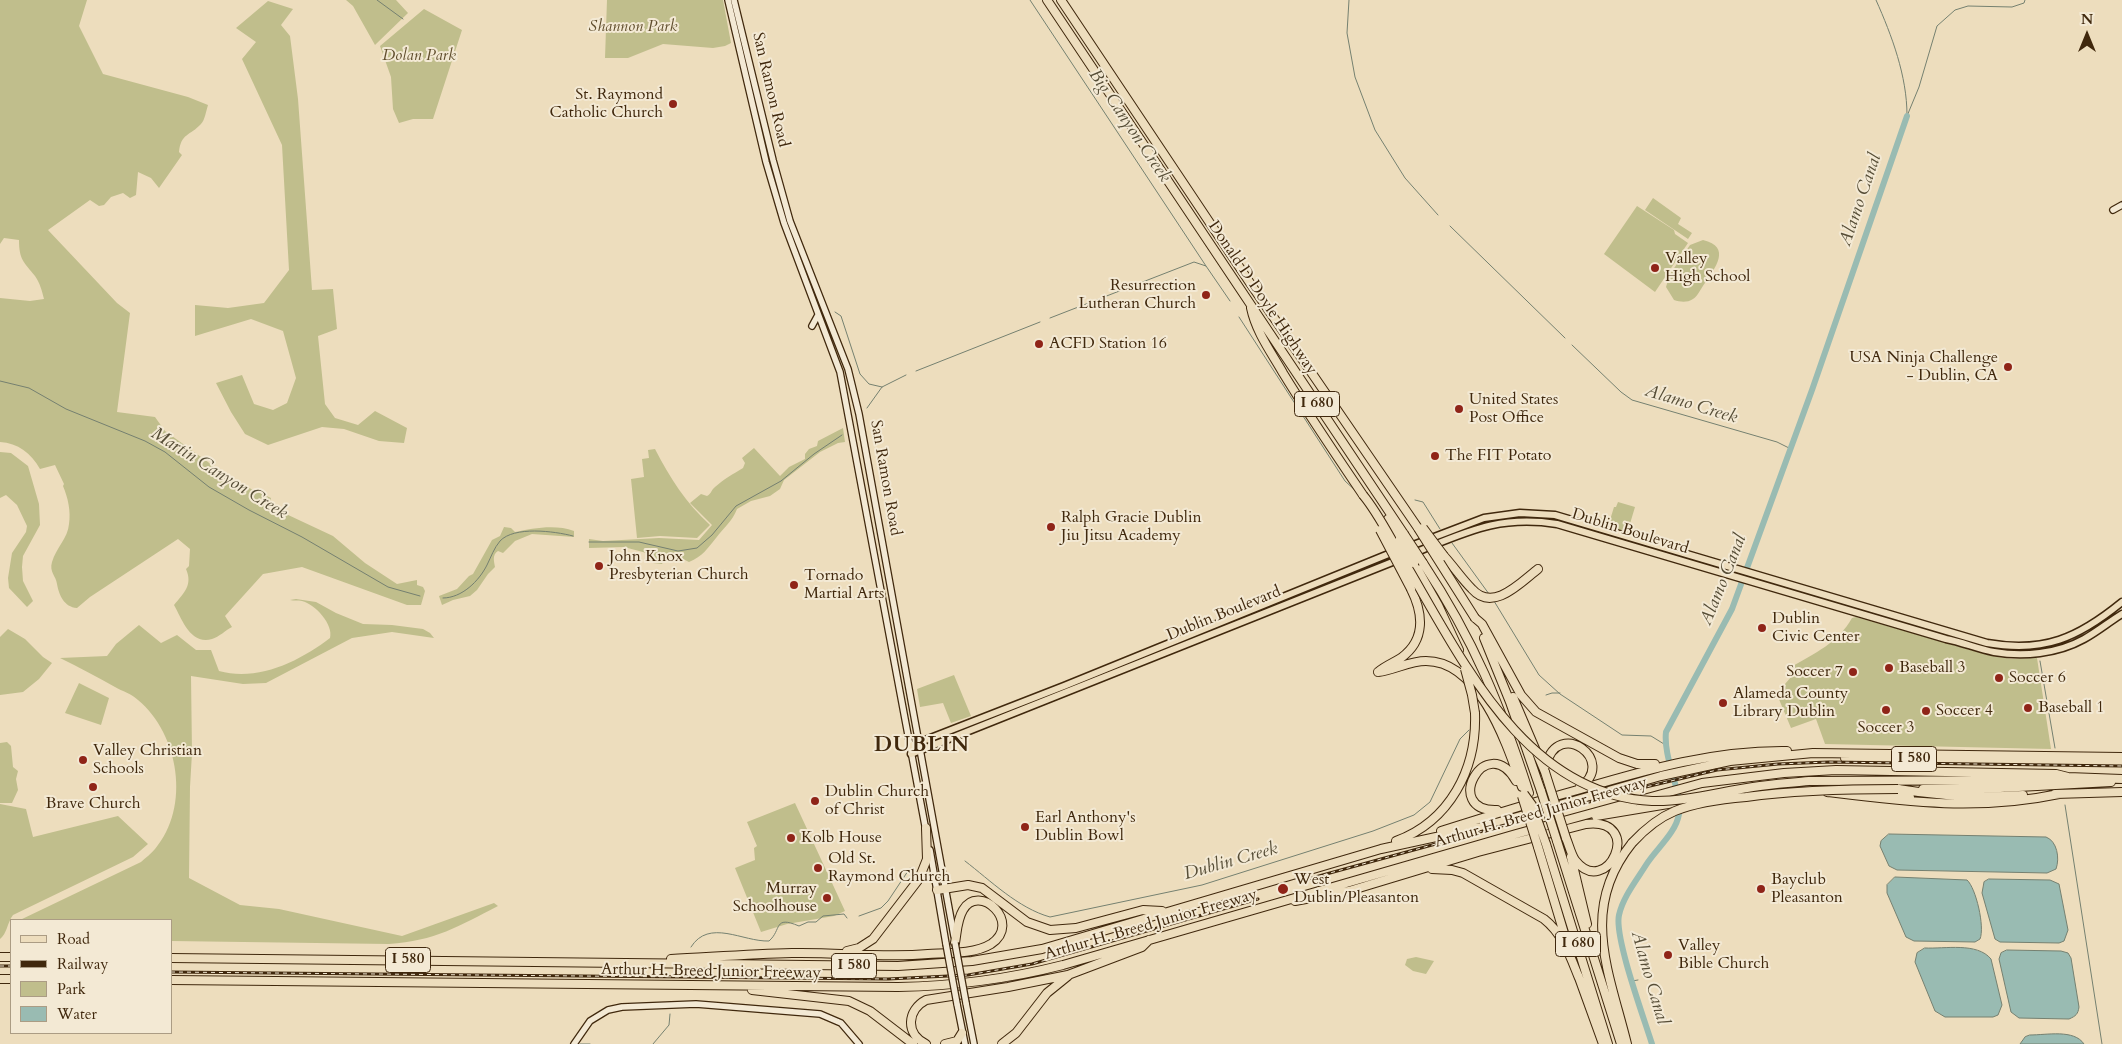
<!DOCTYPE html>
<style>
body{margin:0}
#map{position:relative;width:2122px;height:1044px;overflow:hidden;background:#edddbd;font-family:Cardo,serif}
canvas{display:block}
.legend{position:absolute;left:10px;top:919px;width:162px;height:115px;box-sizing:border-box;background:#f3e9d4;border:1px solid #ab9c84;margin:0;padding:6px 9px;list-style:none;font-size:15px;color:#40280d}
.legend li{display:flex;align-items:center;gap:10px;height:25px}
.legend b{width:25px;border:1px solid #ab9c84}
.north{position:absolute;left:2062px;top:10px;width:50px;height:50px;-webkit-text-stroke:4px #f3e9d4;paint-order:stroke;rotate:0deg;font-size:14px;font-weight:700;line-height:20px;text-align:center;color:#40280d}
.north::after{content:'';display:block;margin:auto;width:18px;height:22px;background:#40280d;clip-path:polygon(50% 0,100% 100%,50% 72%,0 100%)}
</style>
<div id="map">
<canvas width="2122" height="1044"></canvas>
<ul class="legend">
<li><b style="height:6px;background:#edddbd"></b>Road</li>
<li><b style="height:6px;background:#40280d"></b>Railway</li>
<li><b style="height:14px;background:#c0be8c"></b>Park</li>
<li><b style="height:14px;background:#99bbb2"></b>Water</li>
</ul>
<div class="north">N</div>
</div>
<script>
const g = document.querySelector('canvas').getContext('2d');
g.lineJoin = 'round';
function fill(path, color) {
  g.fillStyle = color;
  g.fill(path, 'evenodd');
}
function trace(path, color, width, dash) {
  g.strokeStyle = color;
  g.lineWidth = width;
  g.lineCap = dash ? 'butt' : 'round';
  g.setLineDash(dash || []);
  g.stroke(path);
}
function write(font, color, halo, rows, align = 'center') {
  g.font = font + ' Cardo,serif';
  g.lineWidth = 4;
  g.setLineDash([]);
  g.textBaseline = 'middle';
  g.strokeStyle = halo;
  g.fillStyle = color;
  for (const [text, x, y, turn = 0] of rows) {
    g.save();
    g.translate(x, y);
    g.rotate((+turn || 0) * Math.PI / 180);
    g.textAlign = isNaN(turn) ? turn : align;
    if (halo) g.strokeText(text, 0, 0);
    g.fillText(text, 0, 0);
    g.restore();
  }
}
fill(new Path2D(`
 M0,0H87L79,26L103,74L188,97L208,105C206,111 205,120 201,124C190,136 181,133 179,152L182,155L159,188L151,178L138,172L136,195L130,198L123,193L111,197L104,205L99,206L90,200L48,230L117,303L130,313L117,412L155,417L165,431L208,462L223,476L271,498L269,506L333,536L365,563L397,584L417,580V585L423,587L425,591L421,605H407L302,567L263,574L225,616L232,627C226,630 219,637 212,639C190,645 182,619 174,605C184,593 193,585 186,569L189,566L190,549L178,539L90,597L77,608C64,607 59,595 57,584C56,576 49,572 52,562C56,548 68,538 69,524C71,511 68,498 63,486L64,484L55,465L40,469C31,453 18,443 0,442V298L30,301L44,299C42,291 40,283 35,276C24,262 19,260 19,240L4,238L0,244Z
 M346,0H396L408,13L375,45L353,6Z
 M607,0H723L731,43L725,46L713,48L663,44L628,58H605Z
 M268,1L293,9L281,25L290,36L298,99L312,290L333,289L337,329L318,336L325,404L335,418L358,425L375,411L407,428L404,443L379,441L344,429L322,427L268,445L245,434L231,412L216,383L242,375L254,404L273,410L287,403L296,378L283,331L251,319L195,336V305L228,308L264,303L289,270L282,145L242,59L256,42L236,28Z
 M424,9L462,30L433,119H413L399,123L393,109L391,77L380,46Z
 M1653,198L1681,218L1678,224L1692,233L1688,239L1645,210Z
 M1637,206L1674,230L1675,234L1688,243L1655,292L1604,254Z
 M1703,240C1732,247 1715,268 1705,283C1701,288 1698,296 1693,299C1687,303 1680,302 1674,300L1666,287L1670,274L1690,245Z
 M843,428L845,442L838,443L820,452L784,480L780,489L770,496L751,501L737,509C732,522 724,527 716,538C707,549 703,556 689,562L671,553L667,554L662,564L653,563L654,555L624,547L589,548V539L603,541L659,538L699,540L712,525L690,503L701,494L707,496C712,493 711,490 715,487C724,479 733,474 743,468L745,463L742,458L754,448L780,476L789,467L805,459V454L809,449L817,446L818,441Z
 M655,449C670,478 686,503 710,525L697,538L660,536L637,538L631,479L644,477L642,459L649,458L648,450Z
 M0,452L11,453L28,466L39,504L40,525L23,556L22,567L23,581L33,601L27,607L9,588L8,578L12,553L26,532L27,526L17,505L6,495L0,498Z
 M1618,502L1635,507L1629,527L1632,528L1630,533L1597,522L1599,521L1598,517L1610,520L1614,507H1616Z
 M504,527L511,528L515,532C533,528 556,524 574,531V537L532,534L515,541L503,553L498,551C492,555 494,561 495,567L488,574L477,590L470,596L453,600L442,605L439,596L457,589L469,576L473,574L492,540L500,536Z
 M296,599L316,602L336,613L363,624L392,625L423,629L430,633L434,638L392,632L352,638L266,683L243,684L191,676L192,753L190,787L189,878L240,905L279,909L402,936L494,903L498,906C459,926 435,941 389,944L171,941V920H20L141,862C145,858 151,854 155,849C191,807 179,734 138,700C132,694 122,691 115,687C97,677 79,667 60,658L107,656L116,644L139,625L161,643L177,635L196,650H211L219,671C258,682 300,661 330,638C334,625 315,604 302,601C298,600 294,601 290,600Z
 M1856,617L1991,656L2011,659L2037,658L2051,749L1825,744L1816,719L1791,728L1776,692L1786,686L1785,684L1791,677V667C1815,653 1838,643 1852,618Z
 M8,629L25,639L43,657L52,663L39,679L23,692L0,695V637Z
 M954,675L971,716L951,723L943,703L920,707L917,689Z
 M79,683L109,698L101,725L65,713Z
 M7,742L11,746L13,767L18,771L16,779L18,790L12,803H0V743Z
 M795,803L845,911L834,916L787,924L761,932L735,868L755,860L754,848L757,846L747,822Z
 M0,804L26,809L33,837L118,816L148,844L133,857L13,915C7,923 7,934 0,939Z
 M1416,957L1434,961L1426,974L1413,971L1405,965L1407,959Z`), '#c0be8c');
const water = new Path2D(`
 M1889,834L2046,837C2057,841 2060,858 2056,869L2047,873L1897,870L1889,866L1880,846L1881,841Z
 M1895,877L1967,880C1976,888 1985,927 1980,939L1975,942L1914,941L1906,937L1887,893V885Z
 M1989,879L2050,880L2059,884L2068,930L2064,941L2059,943L2000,942L1995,939L1982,893L1984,882Z
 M1925,948C1945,949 1977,942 1991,959L2002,1005L1998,1015L1993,1017H1945L1935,1011L1915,962L1917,953Z
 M2007,950L2061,951L2068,953L2071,958L2079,1007C2078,1014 2076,1016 2069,1019L2019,1018L2011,1012L1999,959L2001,953Z
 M2030,1035C2047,1035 2074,1029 2084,1044H2020L2025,1037Z`);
fill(water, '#99bbb2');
trace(water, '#758070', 1);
trace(new Path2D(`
 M377,0L403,19
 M1030,0L1206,266
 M1349,0L1347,33L1355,77L1375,130L1405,178L1438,215
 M1876,0C1892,36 1907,76 1907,115
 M1907,116L1919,87L1937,26L1955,10L1968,6L2012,7L2024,3L2025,0
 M1450,226L1565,338
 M835,312L841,316L860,374L869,384L882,387
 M1239,317L1345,481L1357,492
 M1050,318L1194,262L1206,266L1230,301
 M1572,345L1621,392L1632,400L1777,442L1791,449
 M916,371L1040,322
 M0,381L29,388L66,409L145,441L165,452L209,487L249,510L302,537L388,587L420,596
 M867,408L882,387L906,375
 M1415,500L1423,502L1440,529
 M589,542H639L678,551L697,548L712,535L736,506L781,481L814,454L842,435
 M1452,543L1489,594
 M443,598C462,598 479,581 487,565C491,557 494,548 500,541C514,526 554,531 573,536
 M1494,601L1539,675L1560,694L1622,735L1651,736L1664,744
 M2040,661L2055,748
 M1546,695L1552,693H1560
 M2065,805L2102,1044
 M965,861C991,881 1018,908 1050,917L1202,885L1373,831L1414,815L1430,802L1460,739L1469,730
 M859,916L881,908L888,901L910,868
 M691,947C709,918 743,942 769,941C782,930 773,915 799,926L808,922H816L823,916L844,914L847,918
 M1632,981L1638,980
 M580,1044H590
 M653,1044L669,1025L670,1014`), '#758070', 1);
trace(new Path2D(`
 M1652,1044C1644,1018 1614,937 1619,915C1623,897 1636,881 1646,865C1656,849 1676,833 1679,814C1682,791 1663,758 1666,732L1732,609L1812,390L1907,116`), '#99bbb2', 6);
const secondary = new Path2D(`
 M728,0L766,162L784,223L840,372L926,831
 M734,0L773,160L790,221L848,369L859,414L954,936
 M2113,210L2122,205
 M812,326L818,315
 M930,850L946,944
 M966,1003L974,1044
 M957,1004L965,1044
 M574,1044L590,1021L608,1010L622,1007L696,1004L820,1014L841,1023L859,1044`);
const primary = new Path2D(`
 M1408,547L1484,518L1520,513L1555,515L1987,643C2044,653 2078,638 2122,602
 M1414,553C1467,532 1498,515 1557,524L1946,639C1962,642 1978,649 1994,652C2023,657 2057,654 2084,639C2097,632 2109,622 2122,614
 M910,746L1064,686L1396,551
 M911,754L1400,559`);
const motorway = new Path2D(`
 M1047,0L1404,534
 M1061,0L1250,283L1418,528
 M1251,308C1256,332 1271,352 1283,373C1308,414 1336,455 1363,495
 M1388,519L1400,539
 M1444,556C1454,567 1462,579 1472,589C1493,613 1521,582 1538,569
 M1414,563L1438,605L1459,650
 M1423,563C1474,640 1501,706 1529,793
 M1475,618L1482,624L1521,695L1536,712L1619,758L1637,764H1655
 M1484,638L1510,702L1541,791
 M1378,672C1395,670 1409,661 1426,661C1480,661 1507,745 1522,787
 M1378,672C1385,666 1393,663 1401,658C1426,640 1423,613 1411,589
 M1513,697L1545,772
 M1845,758L2122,762
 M1546,765C1558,717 1618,761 1580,787
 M1809,781L2057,780L2066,778
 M1898,789C1940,796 1981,798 2023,795
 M1923,789L2000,788L2111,782
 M1827,792C1908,802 1978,811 2059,794
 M1875,792L1910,798
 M2055,794L2122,792
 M1497,810C1441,812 1486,729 1516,781
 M1596,816L1674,803
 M1441,831C1488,816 1534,802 1581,789C1649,769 1715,750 1787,751
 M1396,841C1450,821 1477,769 1475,713
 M1557,841L1621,1044
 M1546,844L1608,1044
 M1538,847L1566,940
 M1571,857L1587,924
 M1432,869L1452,870L1463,873L1544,919C1563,934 1570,956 1579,978
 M937,890L968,885L982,888L1027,922L1050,930L1076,928L1143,910L1162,911
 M1295,901L1349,891L1478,852L1586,824C1646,817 1607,901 1575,860C1571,854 1569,845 1566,838
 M847,951L859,948L873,939L919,879L927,859L926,828
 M0,957H11
 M171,958L898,966L972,961L1042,949L1381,849L1482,827L1661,776L1730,761L1813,753L2122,757
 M671,959C711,957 752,954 792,953C837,952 883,958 928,954C947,953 975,954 991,944C1023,923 979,882 963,910C957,920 957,932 955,943
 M1578,975L1603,1044
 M0,979H11
 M171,980L898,987C954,986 1008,979 1063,965L1516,834L1702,783L1784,773L1836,770L2056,774L2068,777L2122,779
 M752,990L849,1001L870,1011L913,1044
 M926,1044C905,1034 907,1010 926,1000L1008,987L1068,975L1142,947L1149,940
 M945,1044L957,1041L962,1033
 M1002,1044L1016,1033L1047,993L1068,976
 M1627,1044C1609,971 1579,909 1632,843`);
trace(secondary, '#40280d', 8);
trace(primary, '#40280d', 9);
trace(motorway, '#40280d', 10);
trace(secondary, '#f3e9d4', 5.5);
trace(primary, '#edddbd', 6);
trace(motorway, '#edddbd', 8);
const rail = new Path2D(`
 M1308,879L1629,791L1717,770L1778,764L1829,762L2122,766
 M0,966H11
 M171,972L888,979L968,975L1032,964L1258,899`);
trace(rail, '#40280d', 3);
trace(rail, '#f3e9d4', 1, [4]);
const secondaryBridge = new Path2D(`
 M955,943L966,1003
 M946,944L957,1004`);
const motorwayBridge = new Path2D(`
 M1363,495C1378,513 1389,536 1401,556C1459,653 1522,795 1652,801C1685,802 1719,792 1753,787C1771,784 1790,783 1809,781
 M1418,528L1475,618
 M1423,528L1444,556
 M1380,530L1411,589
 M1404,534L1423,563
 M1400,539L1414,563
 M1465,669L1472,695L1475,713
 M1545,772L1566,838
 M1541,791L1557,841
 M1524,794L1532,805L1546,844
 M1522,796L1538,847
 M1632,843C1644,830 1658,818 1675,811C1697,802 1722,799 1746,797C1796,790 1847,789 1898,789`);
trace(secondaryBridge, '#40280d', 8, []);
trace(motorwayBridge, '#40280d', 10, []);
trace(secondaryBridge, '#f3e9d4', 5.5);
trace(motorwayBridge, '#edddbd', 8);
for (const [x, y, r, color] of [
 [673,104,5,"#8f2418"],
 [1655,268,5,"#8f2418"],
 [1206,295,5,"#8f2418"],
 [1039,344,5,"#8f2418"],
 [2008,367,5,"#8f2418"],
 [1459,409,5,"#8f2418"],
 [1435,456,5,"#8f2418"],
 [1051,527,5,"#8f2418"],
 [599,566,5,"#8f2418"],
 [794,585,5,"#8f2418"],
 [1762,628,5,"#8f2418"],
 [1889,668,5,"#8f2418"],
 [1853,672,5,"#8f2418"],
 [1999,678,5,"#8f2418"],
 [1723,703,5,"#8f2418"],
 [2028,708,5,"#8f2418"],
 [1886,710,5,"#8f2418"],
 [1926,711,5,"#8f2418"],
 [83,760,5,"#8f2418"],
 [93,787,5,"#8f2418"],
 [815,801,5,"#8f2418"],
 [1025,827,5,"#8f2418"],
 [791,838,5,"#8f2418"],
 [818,868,5,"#8f2418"],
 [1283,889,6,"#8f2418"],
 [1761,889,5,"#8f2418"],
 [827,898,5,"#8f2418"],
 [1668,955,5,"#8f2418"]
]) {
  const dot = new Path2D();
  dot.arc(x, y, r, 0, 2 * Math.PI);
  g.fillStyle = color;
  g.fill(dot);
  trace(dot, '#f3e9d4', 2);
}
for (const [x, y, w] of [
 [1317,404,45],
 [1914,759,45],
 [1578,944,45],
 [408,960,45],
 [854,966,45]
]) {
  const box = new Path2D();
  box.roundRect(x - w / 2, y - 12.5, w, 25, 4);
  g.fillStyle = '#f3e9d4';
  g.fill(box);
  trace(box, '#40280d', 1);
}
write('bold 15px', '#40280d', null, [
 ["I 680",1317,404],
 ["I 580",1914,759],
 ["I 680",1578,944],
 ["I 580",408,960],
 ["I 580",854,966]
]);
write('italic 16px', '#604e2d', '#f3e9d4', [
 ["Shannon Park",633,27],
 ["Dolan Park",419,56]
]);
write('16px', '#40280d', '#f3e9d4', [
 ["San Ramon Road",770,90,77],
 ["Donald D Doyle Highway",1262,298,56],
 ["San Ramon Road",885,478,80],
 ["Dublin Boulevard",1630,532,17],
 ["Dublin Boulevard",1224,614,-22],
 ["Arthur H. Breed Junior Freeway",1541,813,-16],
 ["Arthur H. Breed Junior Freeway",1151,925,-16],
 ["Arthur H. Breed Junior Freeway",711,972,1]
]);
write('16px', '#40280d', '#f3e9d4', [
 ["St. Raymond",663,95,"right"],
 ["Catholic Church",663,113,"right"],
 ["Valley",1665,259],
 ["High School",1665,277],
 ["Resurrection",1196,286,"right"],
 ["Lutheran Church",1196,304,"right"],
 ["ACFD Station 16",1049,344],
 ["USA Ninja Challenge",1998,358,"right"],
 ["- Dublin, CA",1998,376,"right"],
 ["United States",1469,400],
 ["Post Office",1469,418],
 ["The FIT Potato",1445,456],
 ["Ralph Gracie Dublin",1061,518],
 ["Jiu Jitsu Academy",1061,536],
 ["John Knox",609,557],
 ["Presbyterian Church",609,575],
 ["Tornado",804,576],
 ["Martial Arts",804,594],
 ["Dublin",1772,619],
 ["Civic Center",1772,637],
 ["Baseball 3",1899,668],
 ["Soccer 7",1843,672,"right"],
 ["Soccer 6",2009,678],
 ["Alameda County",1733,694],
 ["Library Dublin",1733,712],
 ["Baseball 1",2038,708],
 ["Soccer 4",1936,711],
 ["Soccer 3",1886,728,"center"],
 ["Valley Christian",93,751],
 ["Schools",93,769],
 ["Dublin Church",825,792],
 ["of Christ",825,810],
 ["Brave Church",93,804,"center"],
 ["Earl Anthony's",1035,818],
 ["Dublin Bowl",1035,836],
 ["Kolb House",801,838],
 ["Old St.",828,859],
 ["Raymond Church",828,877],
 ["West",1294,880],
 ["Dublin/Pleasanton",1294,898],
 ["Bayclub",1771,880],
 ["Pleasanton",1771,898],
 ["Murray",817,889,"right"],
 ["Schoolhouse",817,907,"right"],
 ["Valley",1678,946],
 ["Bible Church",1678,964]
], 'left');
write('italic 18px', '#564d36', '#f3e9d4', [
 ["Big Canyon Creek",1129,126,56],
 ["Alamo Canal",1861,200,-71],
 ["Alamo Creek",1691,405,17],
 ["Martin Canyon Creek",219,474,32],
 ["Alamo Canal",1724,580,-68],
 ["Dublin Creek",1231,862,-16],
 ["Alamo Canal",1649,978,74]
]);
g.letterSpacing = '1px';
write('bold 21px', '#40280d', '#f3e9d4', [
 ["DUBLIN",922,746]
]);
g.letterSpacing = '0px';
</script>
